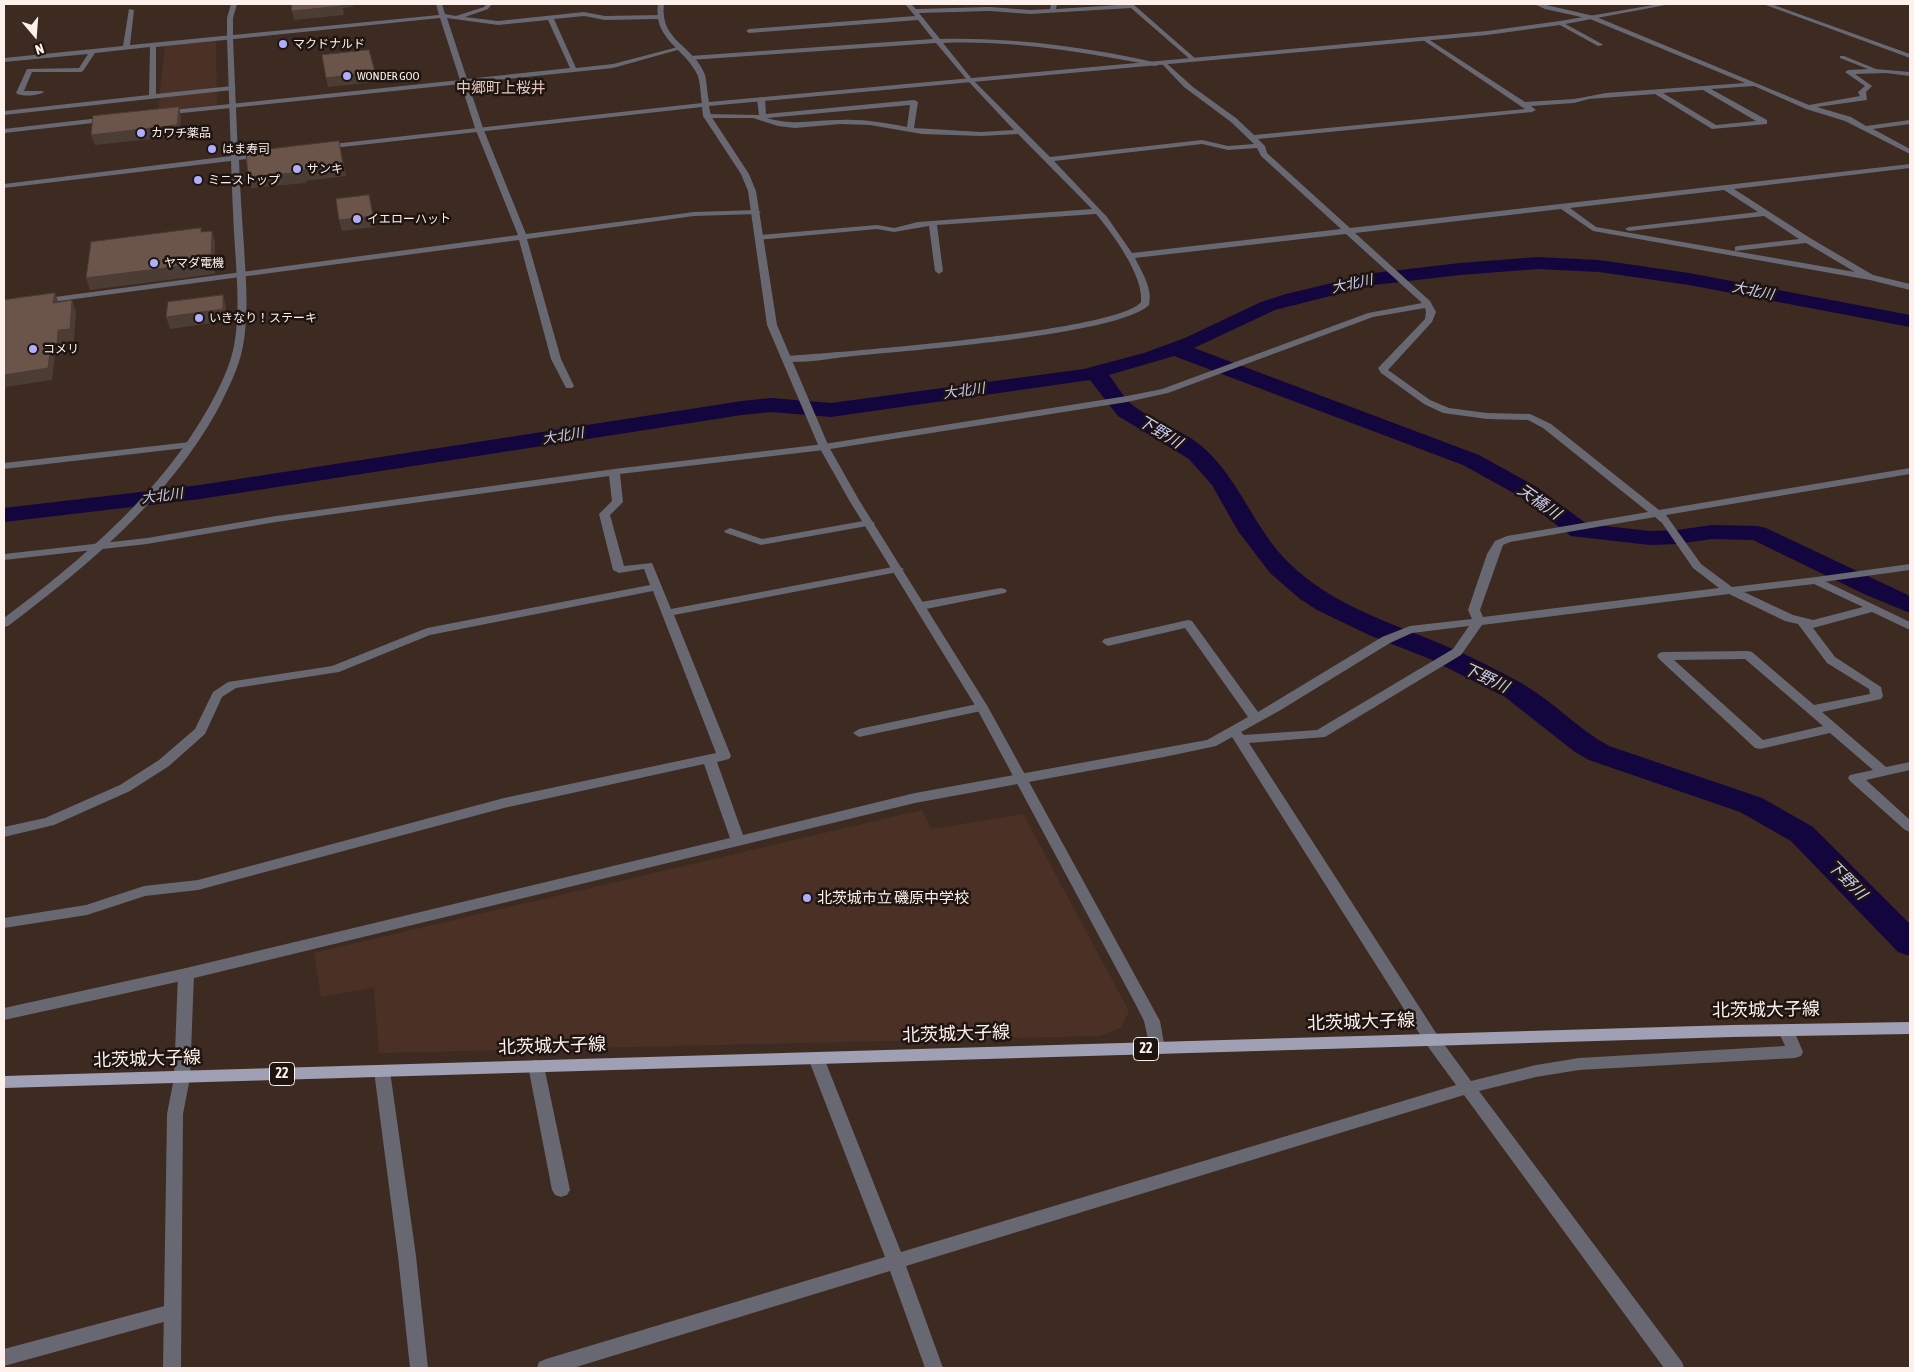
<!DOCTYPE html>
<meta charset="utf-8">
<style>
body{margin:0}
#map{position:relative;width:1914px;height:1372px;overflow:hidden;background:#3d2a21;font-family:"Asap Condensed",sans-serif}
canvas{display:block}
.frame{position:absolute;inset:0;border:5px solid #fef1eb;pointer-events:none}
.north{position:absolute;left:10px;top:10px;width:50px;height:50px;-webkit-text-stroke:4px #1e1511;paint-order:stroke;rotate:162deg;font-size:14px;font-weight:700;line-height:20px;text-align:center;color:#fef1eb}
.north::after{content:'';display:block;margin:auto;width:18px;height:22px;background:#fef1eb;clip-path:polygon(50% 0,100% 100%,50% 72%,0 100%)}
</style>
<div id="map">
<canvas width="1914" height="1372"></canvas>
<div class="frame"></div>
<div class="north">N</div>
</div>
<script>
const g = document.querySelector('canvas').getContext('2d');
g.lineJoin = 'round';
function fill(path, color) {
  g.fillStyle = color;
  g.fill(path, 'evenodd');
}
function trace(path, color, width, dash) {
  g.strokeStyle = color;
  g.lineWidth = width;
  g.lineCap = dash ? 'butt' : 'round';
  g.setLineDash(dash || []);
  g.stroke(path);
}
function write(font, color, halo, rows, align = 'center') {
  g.font = font + ' "Asap Condensed","Noto Sans JP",sans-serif';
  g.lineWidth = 5;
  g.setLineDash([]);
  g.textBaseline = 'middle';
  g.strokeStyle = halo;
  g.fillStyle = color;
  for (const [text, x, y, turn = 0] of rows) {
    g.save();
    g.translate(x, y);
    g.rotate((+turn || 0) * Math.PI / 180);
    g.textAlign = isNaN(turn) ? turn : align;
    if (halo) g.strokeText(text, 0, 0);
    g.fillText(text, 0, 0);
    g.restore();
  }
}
fill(new Path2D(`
 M216,41L217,105L158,111L165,46Z
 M922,810L931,829L1023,814L1129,1011L1121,1028L1099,1036L379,1053L374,987L321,997L314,953Z`), '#4b3125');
fill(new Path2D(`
 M1538,257L1599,260L1689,273L1910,315V327L1689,285L1599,272L1538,269L1460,275L1374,285L1275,310L1194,348L1479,455L1535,486L1587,524L1650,531L1677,530L1712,525L1757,526L1766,528L1910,596V613L1864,594L1753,540L1712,539L1677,544L1650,545L1571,536L1519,496L1463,465L1174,356L1109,375C1117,385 1125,400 1135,407C1157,423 1186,431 1206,450C1241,483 1255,530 1289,563C1334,607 1393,623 1448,647C1474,658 1499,671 1523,684C1554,702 1578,729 1609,746L1762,798L1813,827L1910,924V956L1898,952L1791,841L1740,812L1589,760L1575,752L1505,697L1430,659L1369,635L1317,610L1300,599L1270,573L1238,531L1212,485L1189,459L1118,416L1090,380L831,417L771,412L742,415L200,499L4,522V508L200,485L742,401L771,398L831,403L1084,369L1144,353L1185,338L1261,302L1286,294L1374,273L1460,263Z`), '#13063f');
fill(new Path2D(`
 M436,4H442L445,14L456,16L484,7L486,4H492L488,9L465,17L498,21L584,12L605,16L659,15L662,17L659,19L605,20L584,16L554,19L576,68L613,64L678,47L681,49L613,68L468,83L483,128L526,234L694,212L757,210L761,212L757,214L694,216L527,239L561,359L574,386L572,388H566L551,359L519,240L37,304V300L40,299L518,235L475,128L461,84L163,115L159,113L163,111L460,80L440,18L156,47V94L232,86L236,88L232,90L4,115V111L149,95L150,47L95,53L83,71L81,72H32L24,91H42L44,92C38,96 22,97 16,93L27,69L79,68L88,54L4,62V58L123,46L129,9L134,10L130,45L439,15ZM447,18L498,25L548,20L570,68L467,79Z
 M905,4H911L916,9L990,7L1030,10L1050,9L1051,4H1057L1056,9L1133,4L1197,60L1192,61L1131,8L1030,14L990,11L919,13L940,39C1012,37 1088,47 1158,63L1159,64L1156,66C1086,53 1015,40 943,43L972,79L1050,157L1202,140L1228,146L1254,144L1231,122L1184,87L1162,64L1161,63L1164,61L1193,87L1236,118L1254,135L1525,109L1423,40V38L1425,37L1525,102L1574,99L1606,93L1745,83L1590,19L1545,9L1534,4H1542L1594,16L1809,105L1860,96L1858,92L1865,86L1845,72L1848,70L1868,69L1840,58V56H1844L1876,69L1910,72V76L1886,73L1855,74L1872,86L1866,92L1867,100L1817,107L1851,117L1866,126L1910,120V124L1873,129L1910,149V154L1845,121L1806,109L1754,86L1711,89L1767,120V124L1712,129L1655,94L1589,99L1574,103L1531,106L1536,110L1532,112L1258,139L1265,146L1267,153L1350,228L1910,164V168L1734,189L1810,238L1873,275L1910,284V290L1870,280L1593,231L1561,209L1355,233L1430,301L1436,312L1432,322L1388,370L1430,400L1449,408L1487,413L1530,414L1551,424L1659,510L1910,468V474L1666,515L1701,564L1732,587L1816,577L1910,622V630L1872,612L1813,628L1835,657L1881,687L1883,696L1881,699L1822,712L1886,767L1910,762V770L1866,780L1910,820V832L1905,830L1850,781L1848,778L1850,775L1873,770L1830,733L1760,749L1755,748L1659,659L1657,656L1659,653L1663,652L1748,651L1752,652L1814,705L1870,694L1869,689L1827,663L1798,624L1785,621L1729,594L1482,625L1461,655L1325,737L1249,743L1438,1036L1471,1081L1536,1065L1579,1058L1785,1046L1778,1030L1780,1026L1786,1024L1792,1026L1803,1052L1801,1056L1795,1058L1579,1070L1536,1077L1479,1091L1682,1362L1684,1368H1664L1464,1095L906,1266L943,1368H925L890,1271L573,1368H537L539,1362L546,1359L885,1257L808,1058L810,1054L816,1052L822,1054L824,1058L901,1252L1456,1085L1426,1044L1232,737L1216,746L1164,757L915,803L186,980L4,1020V1008L186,968L730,838L704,764L504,808L198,890L145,896L87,915L4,928V918L86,905L144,886L198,880L504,798L716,753L653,591L430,635L339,672L236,688L222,697L205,734L169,766L130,791L54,825L4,837V827L45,818L120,785L159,760L195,729L213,692L228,682L332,666L427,628L650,585L644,569L619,573L613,570L599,514L612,501L609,476L276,522L147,544L4,560V554L147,538L276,516L614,469L824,444L1127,396L1162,389L1368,313L1422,303L1346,234L1135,258C1142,272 1153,289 1149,305C1119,335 905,351 853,356C835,358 801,364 785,361L783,359L788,356C840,352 1117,332 1141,302C1144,276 1112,233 1096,214L937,225L943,271L939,274L935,271L929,226L894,232L877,229L757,240L756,238L760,235L877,225L894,228L918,222L1092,209L1018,134L981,136L922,134L870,125L840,124L795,128L778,126L753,118H707L703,116L707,114L759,115L757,99L761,97L765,99L766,114L914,100L918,102L914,128L981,132L1014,130L968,81L936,43L690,60L687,58L690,56L933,39L918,20L749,33L746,31L749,29L915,16ZM1702,90H1703L1756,121L1716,125L1663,93ZM910,105L907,127C885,123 863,119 840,120C814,120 792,126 767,118ZM1202,144L1228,150L1257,148L1261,156L1341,229L1132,253L1107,217L1054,161ZM1724,190L1758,212L1629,227L1625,229L1629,231L1764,216L1799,239L1738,246L1735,247V251L1806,243L1855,272L1596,227L1570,208ZM1425,308L1426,312L1425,319L1380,366L1378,368L1381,373L1424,404L1443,413L1487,419L1528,420L1543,428L1648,512L1507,536L1495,541L1487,554L1468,610L1472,619L1410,626L1382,637L1258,712L1192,621L1188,620L1104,639L1102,642L1108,646L1185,628L1248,717L1207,740L915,793L743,835L717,762L729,759L731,756L674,615L898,572L904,569L898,566L671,609L652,563L624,566L610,515L623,502L620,474L824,450L1127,402L1168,393L1373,317ZM1655,517L1662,523L1693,568L1719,588L1483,617L1480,610L1503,545L1510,542ZM1814,584L1863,607L1813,620L1793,615L1744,592ZM1469,626L1453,649L1317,730L1244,735L1241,732L1279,711L1390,643L1412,633ZM1745,659L1823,726L1763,740L1674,660Z
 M1763,4H1771L1910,54V58Z
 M1560,21L1602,44L1603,45L1598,46L1558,24L1557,23Z
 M108,117H111V121L4,133V129Z
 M190,442L195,445L194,447L4,469V463Z
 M869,520L875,523L873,525L761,545L726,533L724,531L730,528L762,539Z
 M1001,588L1005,589L1007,591L1005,593L921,610L915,606L921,602Z
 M982,703L988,707L986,710L859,737L853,733L859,729Z
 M536,1060L542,1062L544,1066L570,1190L567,1195L561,1197L555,1195L552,1190L528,1066L530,1062Z
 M172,1304L178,1306L181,1312L178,1318L4,1366V1349Z`), '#676871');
fill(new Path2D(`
 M231,4H237L233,18V38L238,156L262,153L266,155L262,157L239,160C240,189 242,218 244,247C246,280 249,314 243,346C239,368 228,389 218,409C169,498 88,566 8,626L4,627V618C83,559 162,492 210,405C220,387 230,366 234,346C240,314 237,280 235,248C233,219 232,190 231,161L4,188V184L231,156L227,38V18Z
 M658,4H664C659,41 695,46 705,75C707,83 707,93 709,102L1487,31L1560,21L1659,4H1671L1560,25L1487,35L709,106L711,116L749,174L756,191L777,325L829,447L859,500L988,707L1160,1021L1165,1049L1163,1053L1157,1055L1151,1053L1144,1021L1137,1007L976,707L849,500L819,447L767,325L748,191L741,174L703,116L702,107L324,149L320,147L324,145L702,103C700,94 701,80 696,72C682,47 653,38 658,4Z
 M1910,564V570L1816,583L1810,580L1816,577Z
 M186,968L191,970L194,974L190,1078L183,1114L181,1368H163L167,1114L174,1078L178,974L181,970Z
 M382,1065L388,1067L390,1071L416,1256L428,1368H410L398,1256L374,1071L376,1067Z`), '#676871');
fill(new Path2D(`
 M1910,1022V1034L1732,1037L4,1088V1076L1732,1025Z`), '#9fa0b3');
fill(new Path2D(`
 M342,4H352L353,7L343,8L344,15L294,20L292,11Z
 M375,72L377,82L328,87L326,78Z
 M179,107L181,117L180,136L95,145L91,135Z
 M339,141L346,176L306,181V183L251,188L248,177L303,170Z
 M369,195L375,227L342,231L339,220Z
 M212,231L215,242V274L90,290L86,278Z
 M55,293L59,304L53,303Z
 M223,295L226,307V321L170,329L166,317Z
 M72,300L76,312L74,341L62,342L61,355L55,356L52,380L6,387L5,395H4V375L58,330Z`), '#4b3c34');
const building = new Path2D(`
 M292,4H342V6L292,11Z
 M369,50L375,72L326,78L322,55Z
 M179,107L177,125L91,135L93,116Z
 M339,141L343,165L303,170L304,172L248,177L246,152Z
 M369,195L373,216L339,220L336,199Z
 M201,228V232L212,231L211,262L86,278L91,242Z
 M55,293L53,303L72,300L70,329L58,330L57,343L51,344L48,368L4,375V300Z
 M223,295V309L166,317L168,302Z`);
fill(building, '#6b554b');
trace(building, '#4b3c34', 1);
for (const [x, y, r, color] of [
 [283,44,5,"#aeaefb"],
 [347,76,5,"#aeaefb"],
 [141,133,5,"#aeaefb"],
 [212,149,5,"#aeaefb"],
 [297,169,5,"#aeaefb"],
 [198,180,5,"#aeaefb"],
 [357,219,5,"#aeaefb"],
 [154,263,5,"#aeaefb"],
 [199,318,5,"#aeaefb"],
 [33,349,5,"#aeaefb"],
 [807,898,5,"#aeaefb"]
]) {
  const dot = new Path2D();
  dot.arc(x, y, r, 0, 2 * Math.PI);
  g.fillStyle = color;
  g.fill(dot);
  trace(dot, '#1e1511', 2);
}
write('12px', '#fef1eb', '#1e1511', [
 ["マクドナルド",293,44],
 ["WONDER GOO",357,76],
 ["カワチ薬品",151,133],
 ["はま寿司",222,149],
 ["サンキ",307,169],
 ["ミニストップ",208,180],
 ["イエローハット",367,219],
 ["ヤマダ電機",164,263],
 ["いきなり！ステーキ",209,318],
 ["コメリ",43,349]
], 'left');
write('italic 14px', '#c9cbf0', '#1e1511', [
 ["大北川",1352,284,-12],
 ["大北川",1753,291,11],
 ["大北川",964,391,-8],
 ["大北川",563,436,-9],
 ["大北川",162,496,-7]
]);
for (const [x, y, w] of [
 [1146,1049,25],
 [282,1074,25]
]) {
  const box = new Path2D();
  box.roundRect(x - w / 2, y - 11.5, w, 23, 4);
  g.fillStyle = '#1e1511';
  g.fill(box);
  trace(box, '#fef1eb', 1);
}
write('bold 14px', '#fef1eb', null, [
 ["22",1146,1049],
 ["22",282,1074]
]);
write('15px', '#e4cabe', '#1e1511', [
 ["中郷町上桜井",501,88]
]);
write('15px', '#fef1eb', '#1e1511', [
 ["北茨城市立 磯原中学校",817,898]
], 'left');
write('italic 16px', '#c9cbf0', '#1e1511', [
 ["下野川",1160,432,31],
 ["天橋川",1539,502,35],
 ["下野川",1486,678,25],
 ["下野川",1847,880,45]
]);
write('18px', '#fef1eb', '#1e1511', [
 ["北茨城大子線",1766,1010,-1],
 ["北茨城大子線",1361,1022,-2],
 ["北茨城大子線",956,1034,-2],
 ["北茨城大子線",552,1046,-2],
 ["北茨城大子線",147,1059,-2]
]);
</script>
